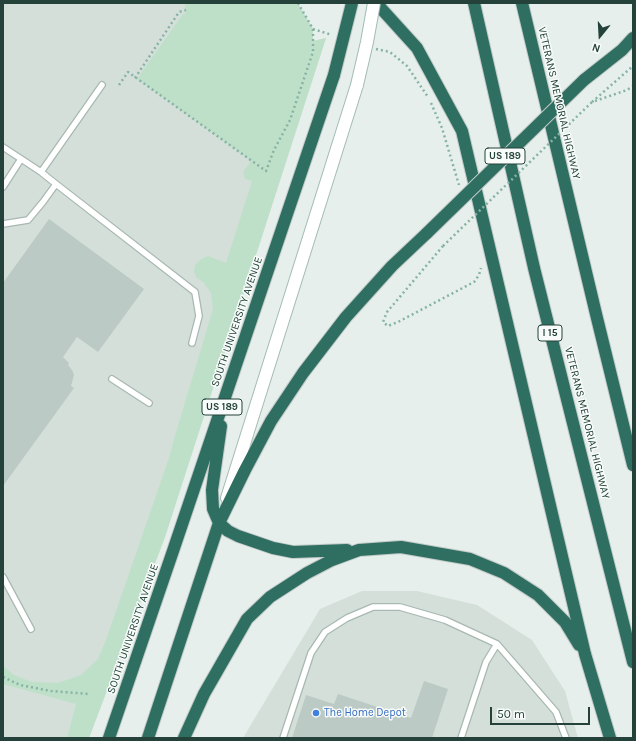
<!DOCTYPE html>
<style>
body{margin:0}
#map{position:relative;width:636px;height:741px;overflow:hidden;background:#e6efeb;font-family:Karla,sans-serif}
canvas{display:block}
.frame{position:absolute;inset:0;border:4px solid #24423a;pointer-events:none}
.north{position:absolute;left:580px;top:16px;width:40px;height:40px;-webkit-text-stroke:3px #f7fbf9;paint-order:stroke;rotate:198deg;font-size:11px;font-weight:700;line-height:16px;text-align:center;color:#24423a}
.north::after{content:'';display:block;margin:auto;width:14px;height:18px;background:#24423a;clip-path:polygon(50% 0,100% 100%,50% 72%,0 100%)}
.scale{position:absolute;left:490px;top:707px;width:100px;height:18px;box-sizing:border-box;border:2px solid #24423a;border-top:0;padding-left:5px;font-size:12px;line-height:14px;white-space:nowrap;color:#24423a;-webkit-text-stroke:3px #f7fbf9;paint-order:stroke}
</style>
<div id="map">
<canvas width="636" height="741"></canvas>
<div class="frame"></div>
<div class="north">N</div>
<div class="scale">50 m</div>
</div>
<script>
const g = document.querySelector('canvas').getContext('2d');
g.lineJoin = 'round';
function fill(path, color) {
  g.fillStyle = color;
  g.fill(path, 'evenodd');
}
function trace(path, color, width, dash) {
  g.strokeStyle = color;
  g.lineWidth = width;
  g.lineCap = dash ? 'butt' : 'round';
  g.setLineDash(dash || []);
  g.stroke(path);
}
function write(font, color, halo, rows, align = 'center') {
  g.font = font + ' Karla,sans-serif';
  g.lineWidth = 3;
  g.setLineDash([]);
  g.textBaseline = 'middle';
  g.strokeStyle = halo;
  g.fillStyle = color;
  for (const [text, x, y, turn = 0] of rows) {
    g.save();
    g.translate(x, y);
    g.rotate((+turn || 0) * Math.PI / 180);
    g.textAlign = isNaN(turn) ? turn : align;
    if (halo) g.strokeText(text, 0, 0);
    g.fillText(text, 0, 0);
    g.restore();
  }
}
fill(new Path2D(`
 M3,3H294L313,29V41L326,38L165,537L89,738H3Z
 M362,591H417L477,605L532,640L565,691L578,738H243L320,609Z`), '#d4dfda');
fill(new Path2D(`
 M185,3H298L313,29V41L326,38L165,537L89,738H67L76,704L3,684V666L14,675L32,682L58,683L81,675L98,659L106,640L169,458L174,439L213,309L211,293L204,283L196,277L194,271L195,265L201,259L208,256L226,263L252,181L245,179L243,172L251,161L137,79L183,14L186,13Z`), '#bfe0c8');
fill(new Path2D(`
 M49,219L144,289L98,352L77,337L63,357L69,363L68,365L72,370L74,375L71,386L74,388L3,486V283Z
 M424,681L448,689L432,738H292L306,695L334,704L338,694L411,718Z`), '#bbcac4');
const lane = new Path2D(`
 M3,147L41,172L56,184L195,292L199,316L192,343
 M41,172L102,85
 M3,187L21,159
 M3,224L28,220L43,202L56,184
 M112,379L149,403
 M3,577L31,629
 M283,738L311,653L325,632L347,618L373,607H400L445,620L497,644L556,712L566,738
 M461,738L486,662L497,644`);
const secondary = new Path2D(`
 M227,498L357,85`);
const highway = new Path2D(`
 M375,3L378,5L417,48L462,131L585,654L610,738
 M474,3L534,268L633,662
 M522,3L596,314L633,465
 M584,80L622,50L633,38
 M221,426L212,490L213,509L219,523L228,531L238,536L273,548L293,552L347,550
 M109,738L174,548L334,75
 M148,738L219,523L245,470L271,421L303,373L346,317L392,266L427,233
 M184,738L204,694L247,619L270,597L307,573L332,560L359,550L401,547L470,559L504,573L538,595L565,622L579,645`);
trace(lane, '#a8b8b2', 8);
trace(secondary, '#a4bbb3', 14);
trace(highway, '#c2cac8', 14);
trace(new Path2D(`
 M313,29L332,35
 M376,49L390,52L407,66L428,97
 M135,78L179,12L186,10
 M119,85L128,72L266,171L274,150L290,120L313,52V29L298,3
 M595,101L627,90L633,86
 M592,102L633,66
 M431,103L442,128L459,185
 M443,246L387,312L383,322L388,326L398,322L474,282L479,275L481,268
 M3,677L20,685L51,691L89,694`), '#86b3a5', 2.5, [2, 3]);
trace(lane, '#fff', 5.5);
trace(secondary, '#fff', 12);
trace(highway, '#2f6f62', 12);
const secondaryBridge = new Path2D(`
 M357,85L367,42L374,3`);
const highwayBridge = new Path2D(`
 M334,75L352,3
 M427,233L584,80`);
trace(secondaryBridge, '#a4bbb3', 14, []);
trace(highwayBridge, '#c2cac8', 14, []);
trace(new Path2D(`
 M443,246L592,102`), '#86b3a5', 2.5, [2, 3]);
trace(secondaryBridge, '#fff', 12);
trace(highwayBridge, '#2f6f62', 12);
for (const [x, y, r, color] of [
 [316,713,4,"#3f7fe0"]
]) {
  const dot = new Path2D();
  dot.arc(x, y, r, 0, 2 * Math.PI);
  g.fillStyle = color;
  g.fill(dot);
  trace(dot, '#f7fbf9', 1.5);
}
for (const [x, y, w] of [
 [505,156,40],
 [550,333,24],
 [222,407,40]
]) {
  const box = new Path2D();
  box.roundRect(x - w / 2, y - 8, w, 16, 3);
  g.fillStyle = '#f7fbf9';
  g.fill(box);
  trace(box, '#24423a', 1);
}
write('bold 10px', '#24423a', null, [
 ["US 189",505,156],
 ["I 15",550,333],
 ["US 189",222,407]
]);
write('11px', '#24423a', '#f7fbf9', [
 ["VETERANS MEMORIAL HIGHWAY",559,103,77],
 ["SOUTH UNIVERSITY AVENUE",237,322,-71],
 ["VETERANS MEMORIAL HIGHWAY",587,423,76],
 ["SOUTH UNIVERSITY AVENUE",133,629,-71]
]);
write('11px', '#366cbe', '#f7fbf9', [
 ["The Home Depot",324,713]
], 'left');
</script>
